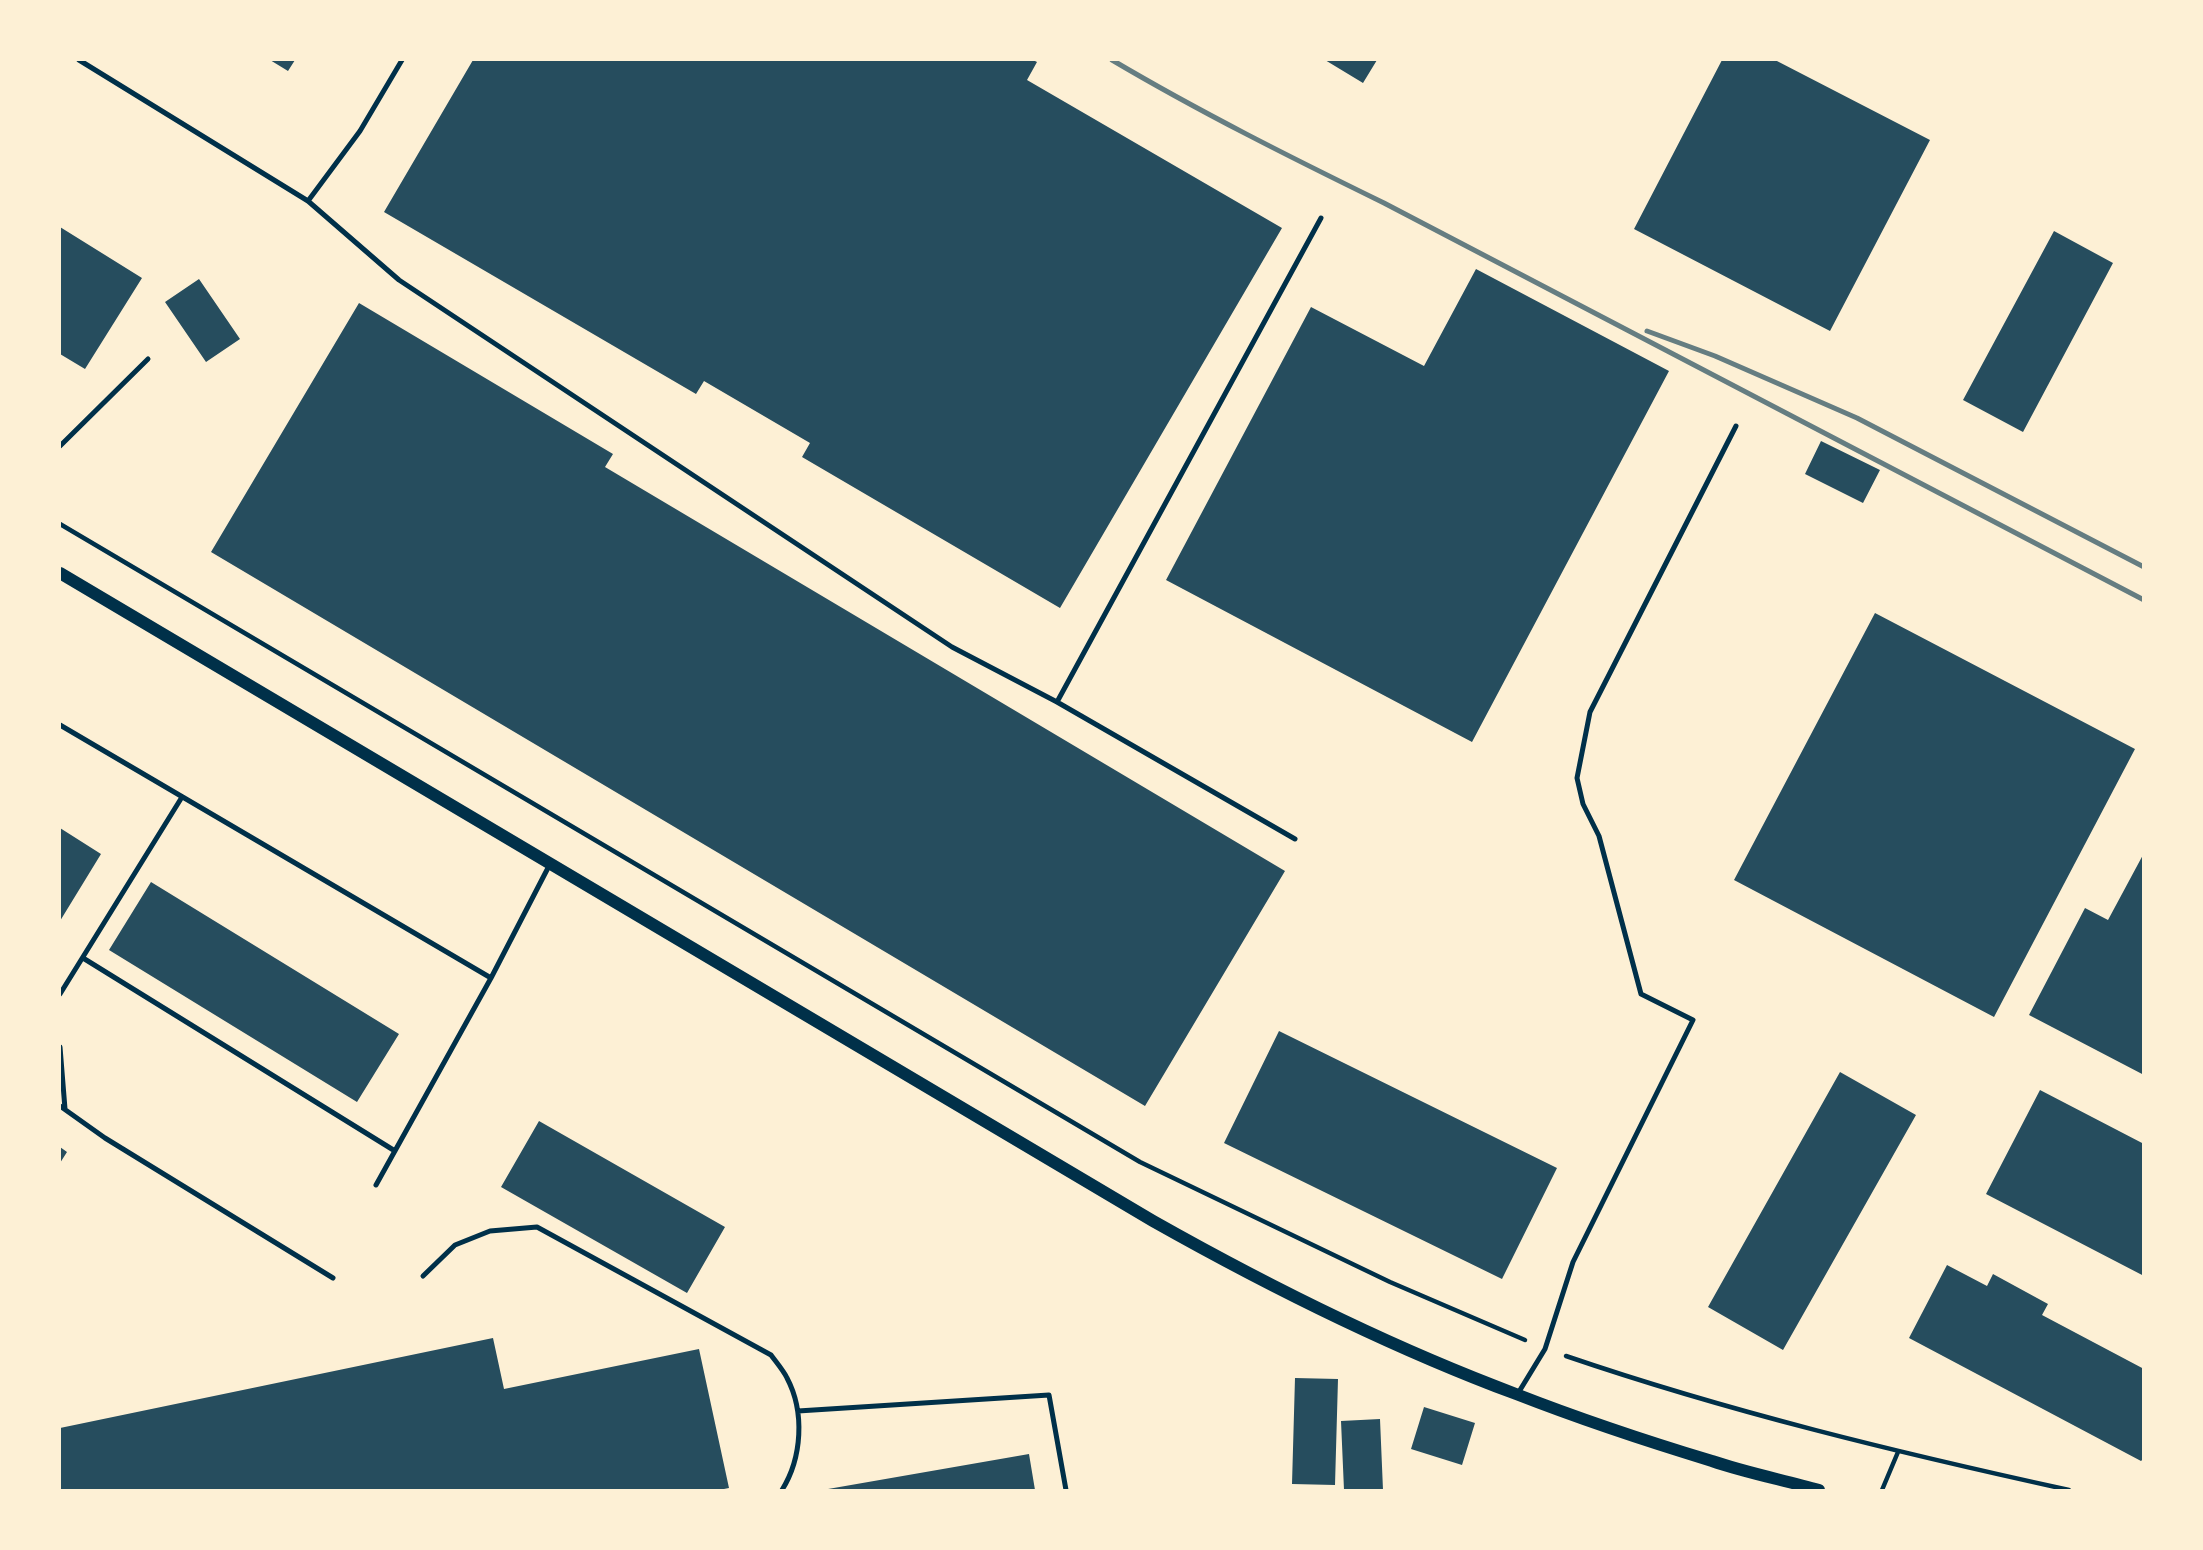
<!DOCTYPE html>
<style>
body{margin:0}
#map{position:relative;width:2203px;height:1550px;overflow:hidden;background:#fdf0d5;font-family:Jost,sans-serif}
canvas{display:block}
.frame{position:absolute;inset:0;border:61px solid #fdf0d5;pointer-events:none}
</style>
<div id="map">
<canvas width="2203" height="1550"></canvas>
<div class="frame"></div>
</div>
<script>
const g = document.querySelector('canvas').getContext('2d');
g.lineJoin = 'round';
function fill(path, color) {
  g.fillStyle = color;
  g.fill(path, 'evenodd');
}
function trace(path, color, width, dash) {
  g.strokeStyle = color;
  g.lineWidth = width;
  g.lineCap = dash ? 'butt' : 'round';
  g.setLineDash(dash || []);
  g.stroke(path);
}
fill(new Path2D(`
 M270,60H295L288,71Z
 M473,60H1033L1037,62L1027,80L1282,228L1060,608L802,457L810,443L704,381L696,394L384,212Z
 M1325,60H1377L1363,83Z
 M1722,60H1775L1930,140L1830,331L1634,229Z
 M60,227L142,278L85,369L60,354Z
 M2054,231L2113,263L2023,432L1963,400Z
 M1476,269L1669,371L1472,742L1166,580L1311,307L1424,366Z
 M199,279L240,339L206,362L165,302Z
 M359,303L613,454L605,467L1285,871L1145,1106L211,552Z
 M1821,441L1880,470L1863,503L1805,474Z
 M1875,613L2135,749L1994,1017L1734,880Z
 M60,828L101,854L60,921Z
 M2144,853V1075L2029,1015L2085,908L2108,920Z
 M151,882L399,1034L357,1102L109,950Z
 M1279,1031L1557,1168L1502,1279L1224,1143Z
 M1840,1072L1916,1115L1783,1350L1708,1307Z
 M2040,1090L2144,1144V1276L1986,1194Z
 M539,1121L725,1227L687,1293L501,1187Z
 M60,1147L67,1152L60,1163Z
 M1947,1265L1987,1286L1993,1274L2048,1304L2042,1315L2144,1369V1458L2141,1461L1909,1338Z
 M493,1338L504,1389L699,1349L729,1488L719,1490H60V1428Z
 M1295,1378L1338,1379L1335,1485L1292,1484Z
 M1424,1407L1475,1423L1462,1465L1411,1449Z
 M1380,1419L1383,1490H1344L1341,1421Z
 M1029,1454L1035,1490H828V1489Z`), '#264d5e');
trace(new Path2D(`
 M60,524L1140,1162L1390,1282L1525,1340
 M1566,1356C1730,1412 1900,1453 2069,1490
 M1882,1490L1898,1452`), '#003049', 4.5);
trace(new Path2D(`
 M79,60L308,201L360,131L402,60
 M308,201L399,280L952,647L1057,702L1295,839
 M60,446L148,359
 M1057,702L1321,218
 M60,725L491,978
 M83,958L395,1151
 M60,994L182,797
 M60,1047L65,1109
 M60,1106L105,1138L333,1278
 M376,1185L491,978L550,864
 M423,1276L455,1245L490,1231L537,1227L771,1355C776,1362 783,1370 787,1378C805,1412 802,1458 782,1490
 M1517,1395L1545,1349L1573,1262L1693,1020L1641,994L1599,836L1583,804L1577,778L1590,712L1736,426
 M798,1411L1049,1395L1066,1490`), '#003049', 5);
trace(new Path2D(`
 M60,573L1153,1221C1270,1287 1390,1347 1516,1394C1580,1419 1646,1441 1712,1461C1747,1473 1784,1480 1819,1490`), '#003049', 12);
trace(new Path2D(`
 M1112,60C1200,112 1292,158 1384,203L2144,600
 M1647,331L1715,356L1857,418L2144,567`), '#657d81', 5);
</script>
